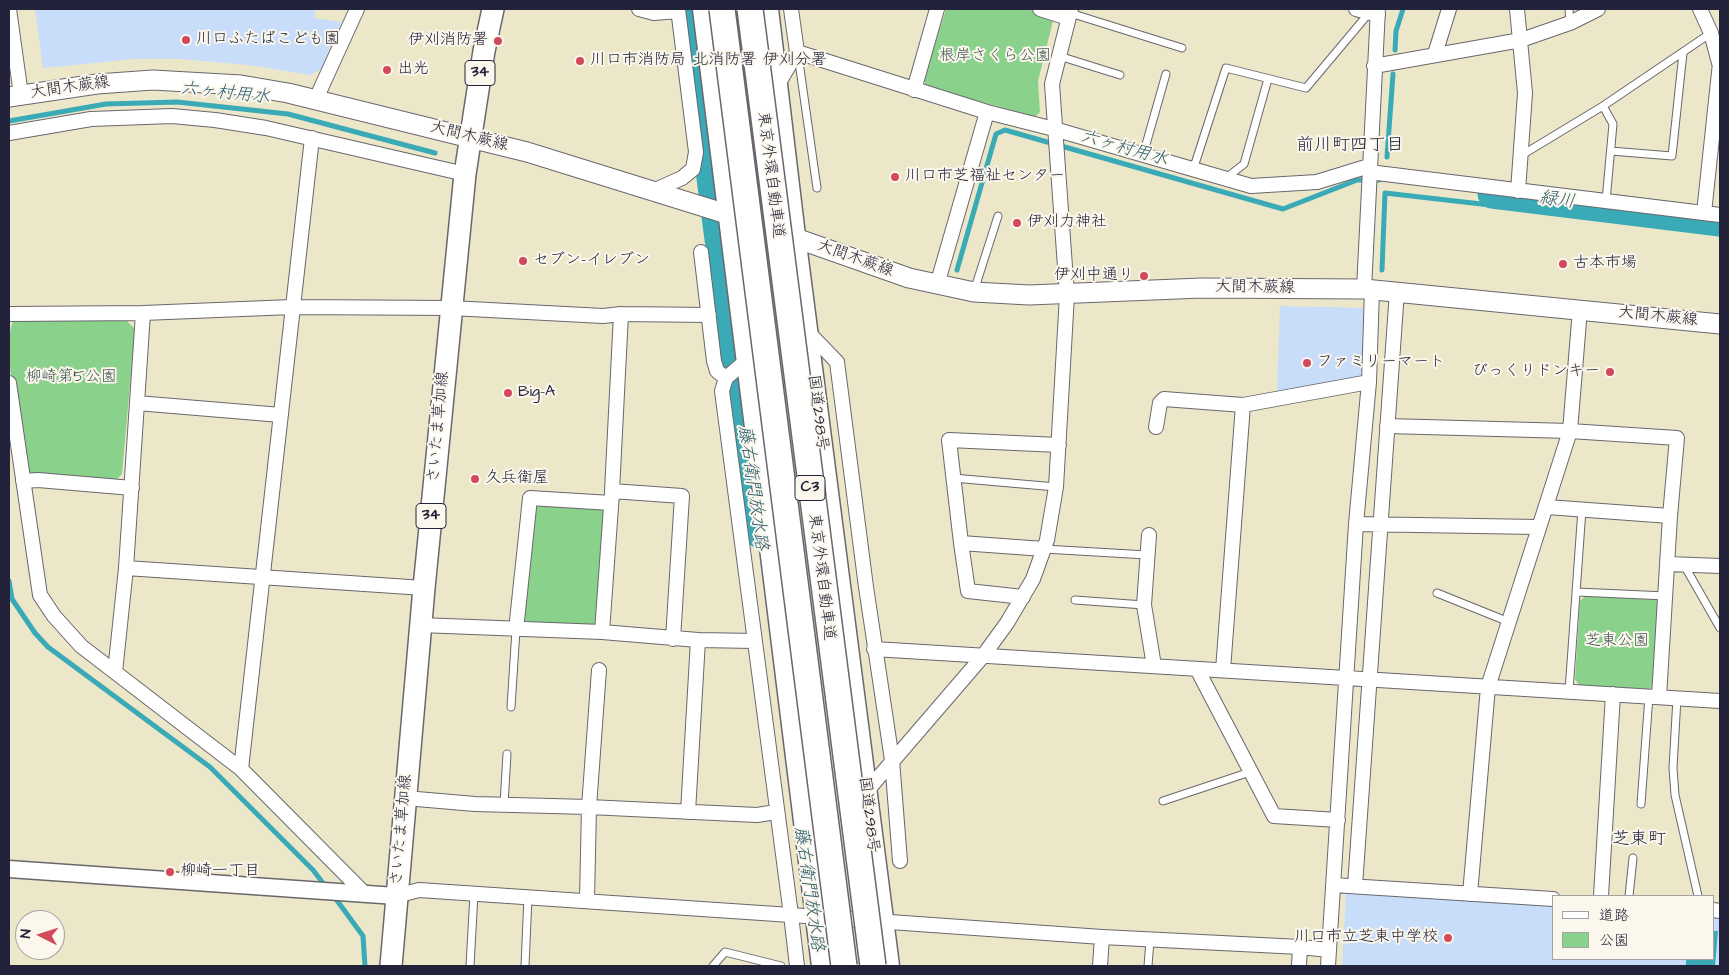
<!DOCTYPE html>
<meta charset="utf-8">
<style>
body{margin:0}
#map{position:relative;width:1729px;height:975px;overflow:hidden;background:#ede7ca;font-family:"Architects Daughter","Klee One",sans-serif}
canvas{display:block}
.frame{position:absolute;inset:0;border:10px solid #22223b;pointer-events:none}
.legend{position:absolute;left:1552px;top:895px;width:162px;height:65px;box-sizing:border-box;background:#fbf7ec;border:1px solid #a4a2a5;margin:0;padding:6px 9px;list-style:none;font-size:15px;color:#22223b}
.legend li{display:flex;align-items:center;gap:10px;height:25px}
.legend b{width:25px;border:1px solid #a4a2a5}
.north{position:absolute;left:15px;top:910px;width:50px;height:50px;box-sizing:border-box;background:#fbf7ec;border:1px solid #a4a2a5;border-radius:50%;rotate:275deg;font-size:14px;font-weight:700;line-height:20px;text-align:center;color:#22223b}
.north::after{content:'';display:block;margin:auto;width:18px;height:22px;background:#d1495b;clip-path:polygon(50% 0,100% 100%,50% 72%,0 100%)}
</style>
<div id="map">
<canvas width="1729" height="975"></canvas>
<div class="frame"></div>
<ul class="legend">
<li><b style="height:6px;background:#fff"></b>道路</li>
<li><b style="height:14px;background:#8ad18c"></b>公園</li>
</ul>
<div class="north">N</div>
</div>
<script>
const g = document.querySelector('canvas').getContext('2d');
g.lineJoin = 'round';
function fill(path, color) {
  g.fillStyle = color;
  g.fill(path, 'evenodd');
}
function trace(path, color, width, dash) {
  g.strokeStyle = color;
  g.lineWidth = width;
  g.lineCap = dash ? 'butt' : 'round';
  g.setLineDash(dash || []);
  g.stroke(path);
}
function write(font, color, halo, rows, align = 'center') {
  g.font = font + ' "Architects Daughter","Klee One",sans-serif';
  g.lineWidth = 4;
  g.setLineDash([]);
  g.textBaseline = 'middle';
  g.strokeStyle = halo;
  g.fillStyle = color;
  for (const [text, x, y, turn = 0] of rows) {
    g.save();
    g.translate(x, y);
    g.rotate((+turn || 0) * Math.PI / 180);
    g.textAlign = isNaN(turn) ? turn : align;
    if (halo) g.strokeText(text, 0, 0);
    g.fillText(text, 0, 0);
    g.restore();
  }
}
fill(new Path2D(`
 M35,9H315L314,18L341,22L321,69L310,75L249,65L180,59H135L43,68Z
 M1280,306L1369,308L1365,378L1277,391Z
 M1346,892L1553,904V959H1713V917L1720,918V966H1342Z`), '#c7ddf9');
fill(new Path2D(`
 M946,9H1027L1054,17L1038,81L1040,112L1035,117L926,86L924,79Z
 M124,318L135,329L122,474L116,480L31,473L25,468C21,438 0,342 14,320Z
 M537,504L601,507L604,512L597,623L594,627L528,623L524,621L534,507Z
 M1585,596L1656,600L1659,604L1654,685L1649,689L1579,685L1575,679L1580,601Z`), '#8ad18c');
fill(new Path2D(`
 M1713,931H1718L1715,966H1686V959H1713Z`), '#39aab6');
trace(new Path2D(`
 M1395,50L1396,31L1403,9
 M9,121L106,104L177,102L288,114L435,153
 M1387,157L1393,74
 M957,270L996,134L1005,130L1283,209L1357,180H1379
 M1382,270L1385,193L1718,231
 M9,581L12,599L35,633L48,647L210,767L313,870L326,887
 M333,895L363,936L365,966`), '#39aab6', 5);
trace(new Path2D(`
 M691,9L712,186L758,533
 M1492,194L1720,222`), '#39aab6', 29);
const service = new Path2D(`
 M1569,9L1570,23
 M1070,13L1182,48
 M798,55L817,188
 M1059,56L1120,75
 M1603,106L1613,124L1606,201
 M1611,151L1672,156L1683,53
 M1143,155L1166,74
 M1522,155L1603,106L1711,33
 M1193,170L1226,68L1306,88L1369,13
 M1226,178L1244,164L1268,79
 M974,291L998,216
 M953,478L1056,487
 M1044,549L1147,555
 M1684,565L1720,628
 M1577,592L1666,596
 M1437,593L1509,622
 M1075,600L1144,605
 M1569,691L1582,509
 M1677,698L1673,768L1675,795L1698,896
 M511,707L516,630
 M1163,801L1250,772
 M504,804L507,754
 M1641,804L1649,696
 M1629,896L1633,858
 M470,966L474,894
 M525,966L528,897
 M713,966L725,952L781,966
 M1148,966L1150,940`);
const minor = new Path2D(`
 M9,9L21,95
 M639,9L654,13L678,11
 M791,9L797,52
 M1040,9L1068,18
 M1356,9L1378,15
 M1517,9L1525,93L1518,191
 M1700,9L1711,33L1719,63
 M1435,54L1449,9
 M1374,66L1521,40L1570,23L1598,9
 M777,86L797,52L987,112L1054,129L1251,186L1317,182L1369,166
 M914,90L937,9
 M316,99L357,9
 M9,133L91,119L172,116L215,120L266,128L465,174
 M1369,172L1720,215
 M653,191L682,178L693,169L696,152L678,9
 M1704,213L1720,63
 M701,252L714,361L717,371L726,378
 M937,285L987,112
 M1364,289L1378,9
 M9,314L143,313L292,307L451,308L603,316L621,314L709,315
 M621,314L612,491L682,496L673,639
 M807,331L837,362L866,587L892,760L900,861
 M747,360L726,378L722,391L791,915L1102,937L1300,947L1299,966
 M9,383L40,595L54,616L81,646L241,769L364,893
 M137,403L281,415
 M1387,426L1570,431L1677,438L1670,516L1659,697
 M1156,427L1160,403L1164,399L1243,405L1369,382
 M23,481L38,480L132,488
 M1547,507L1670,516
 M1356,524L1538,527
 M1149,535L1144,605L1154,666
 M961,543L968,591L1023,597
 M1044,549L961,543L949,440L1059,445
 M1668,564L1720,566
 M126,568L143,313
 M420,625L602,632L698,640L755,641
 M516,630L530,498L611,503
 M602,632L612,493
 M874,649L1720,701
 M1197,669L1274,816L1338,820
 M1223,670L1243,405
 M115,672L126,568L424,588
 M241,769L312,138
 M866,792L983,656L1007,623L1033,579L1047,540L1056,487L1067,295L1052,84L1071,9
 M405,798L475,804L589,807L757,815L776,812
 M688,812L698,640
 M1333,885L1553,899
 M1355,886C1370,688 1382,489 1397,291
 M1470,894L1488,687L1570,431L1580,309
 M396,896L419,890L791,915L797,966
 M1601,896L1613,694
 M587,900L589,807L599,670
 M1713,910L1720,911
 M1300,947L1329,950
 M1100,966L1102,937
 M1328,966L1356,524L1369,382L1372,290`);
const tertiary = new Path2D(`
 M9,869L396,896`);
const secondary = new Path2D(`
 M9,97L97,84L153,80L241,85L288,93L527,152L730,215L909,278L974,292L1029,295L1202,288L1364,289L1720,324`);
const primary = new Path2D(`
 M391,966L424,588L465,174L484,51L493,9`);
const trunk = new Path2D(`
 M704,9L823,966
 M767,9L794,236L888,966`);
trace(service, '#69676d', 9);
trace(minor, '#69676d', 16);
trace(tertiary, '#69676d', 19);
trace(secondary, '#69676d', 21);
trace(primary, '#69676d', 24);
trace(trunk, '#69676d', 25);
trace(service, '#fff', 7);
trace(minor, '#fff', 14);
trace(tertiary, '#fff', 16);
trace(secondary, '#fff', 19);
trace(primary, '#fff', 21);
trace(trunk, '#fff', 22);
const motorwayBridge = new Path2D(`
 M722,9L844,966
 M750,9L873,966`);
trace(motorwayBridge, '#69676d', 28, []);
trace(motorwayBridge, '#fff', 25);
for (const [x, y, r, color] of [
 [186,40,5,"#d1495b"],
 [498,41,5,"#d1495b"],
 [580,61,5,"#d1495b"],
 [387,70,5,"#d1495b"],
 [895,177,5,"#d1495b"],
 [1017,223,5,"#d1495b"],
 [523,261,5,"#d1495b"],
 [1563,264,5,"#d1495b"],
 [1144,276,5,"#d1495b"],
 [1307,363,5,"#d1495b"],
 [1610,372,5,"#d1495b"],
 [508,393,5,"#d1495b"],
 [475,479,5,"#d1495b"],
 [170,872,5,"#d1495b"],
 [1448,938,5,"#d1495b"]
]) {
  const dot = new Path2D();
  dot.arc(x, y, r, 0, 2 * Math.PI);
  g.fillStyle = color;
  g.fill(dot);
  trace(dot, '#fbf7ec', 2);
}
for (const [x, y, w] of [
 [480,73,30],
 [810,488,30],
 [431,516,30]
]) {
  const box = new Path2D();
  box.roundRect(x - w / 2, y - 12.5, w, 25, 4);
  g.fillStyle = '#fbf7ec';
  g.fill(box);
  trace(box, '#22223b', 1);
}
write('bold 15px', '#22223b', null, [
 ["34",480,73],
 ["C3",810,488],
 ["34",431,516]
]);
write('16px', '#22223b', '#fbf7ec', [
 ["川口ふたばこども園",196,40],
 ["伊刈消防署",488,41,"right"],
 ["川口市消防局 北消防署 伊刈分署",590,61],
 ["出光",397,70],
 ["川口市芝福祉センター",905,177],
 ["伊刈力神社",1027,223],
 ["セブン-イレブン",533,261],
 ["古本市場",1573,264],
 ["伊刈中通り",1134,276,"right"],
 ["ファミリーマート",1317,363],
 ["びっくりドンキー",1600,372,"right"],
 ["Big-A",518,393],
 ["久兵衛屋",485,479],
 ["柳崎一丁目",180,872],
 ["川口市立芝東中学校",1438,938,"right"]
], 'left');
write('16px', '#415753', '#fbf7ec', [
 ["根岸さくら公園",995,57],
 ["柳崎第5公園",71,378],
 ["芝東公園",1617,642]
]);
write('16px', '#22223b', '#fbf7ec', [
 ["大間木蕨線",70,88,-8],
 ["大間木蕨線",469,137,14],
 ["東京外環自動車道",770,175,83],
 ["大間木蕨線",855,259,20],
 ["大間木蕨線",1255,288,1],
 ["大間木蕨線",1658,317,6],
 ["国道298号",817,413,83],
 ["さいたま草加線",439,427,-85],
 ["東京外環自動車道",821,577,83],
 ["国道298号",868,815,83],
 ["さいたま草加線",402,830,-85]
]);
write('italic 18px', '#2c5f72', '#fbf7ec', [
 ["六ヶ村用水",225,94,6],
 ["六ヶ村用水",1124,149,16],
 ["緑川",1557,201,7],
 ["藤右衛門放水路",752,488,82],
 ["藤右衛門放水路",808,889,82]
]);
write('18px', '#22223b', '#fbf7ec', [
 ["前川町四丁目",1350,146],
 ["芝東町",1639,840]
]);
</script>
